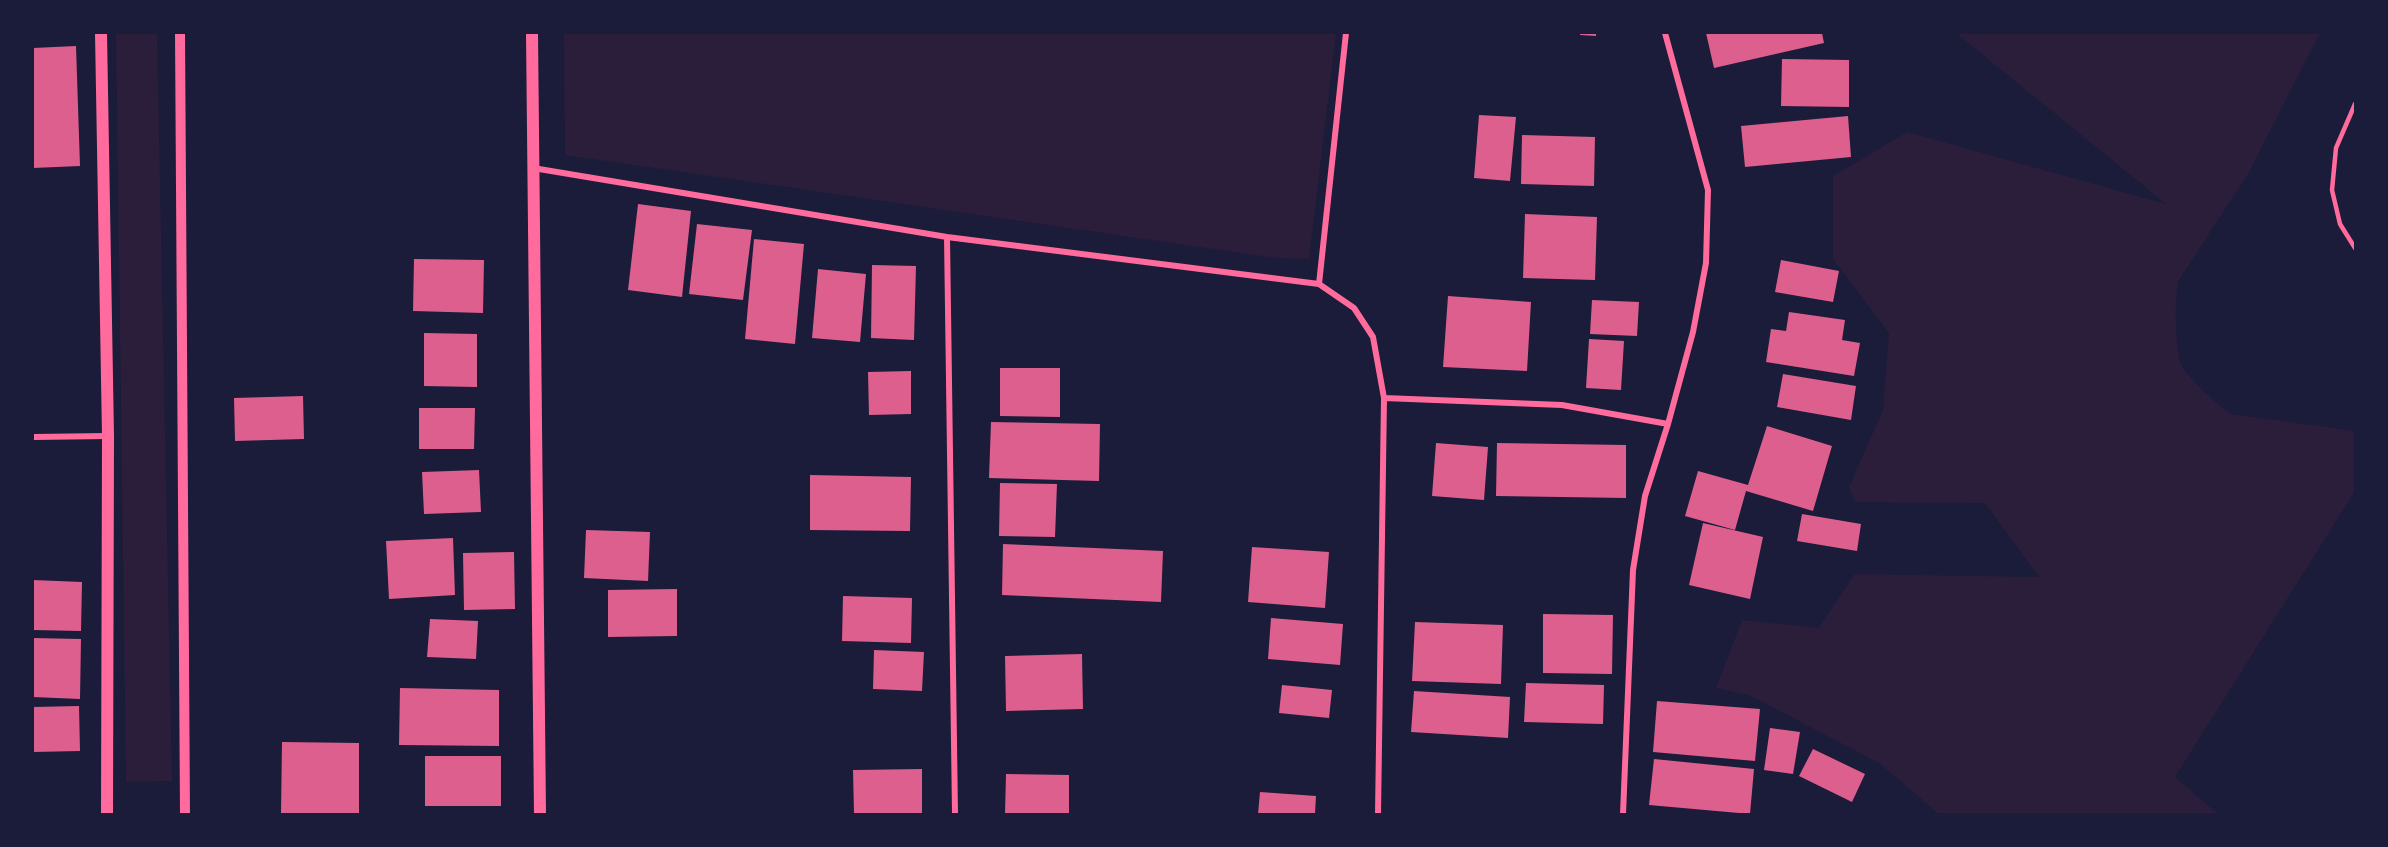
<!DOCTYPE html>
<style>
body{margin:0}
#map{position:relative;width:2388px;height:847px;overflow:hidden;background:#1b1b3a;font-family:"Fira Sans Condensed",sans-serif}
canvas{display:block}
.frame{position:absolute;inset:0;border:34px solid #1b1b3a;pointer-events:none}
</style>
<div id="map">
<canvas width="2388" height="847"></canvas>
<div class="frame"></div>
</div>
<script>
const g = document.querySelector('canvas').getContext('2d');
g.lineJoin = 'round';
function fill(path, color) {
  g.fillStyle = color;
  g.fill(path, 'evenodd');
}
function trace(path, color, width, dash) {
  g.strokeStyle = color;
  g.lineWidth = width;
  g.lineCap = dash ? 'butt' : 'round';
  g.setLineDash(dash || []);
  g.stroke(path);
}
fill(new Path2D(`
 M116,33H157L172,781L126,782Z
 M564,33H1336L1309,259L1276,258L565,155Z
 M1956,33H2320L2248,174L2179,280C2174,296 2175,347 2181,364C2184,375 2220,406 2230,414L2355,431V491L2175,777L2218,814H1939L1879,763L1749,695L1716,688L1742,620L1819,628L1855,574L2039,577L1985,503L1855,502L1849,487L1883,410L1889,333L1833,259V176L1907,132L2166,204Z`), '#2a1e3b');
fill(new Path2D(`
 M1580,33H1596V36L1580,35Z
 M1706,33H1822L1824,43L1714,68Z
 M76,46L80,166L33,168V48Z
 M1782,59L1849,60V107L1781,106Z
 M1479,115L1516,117L1510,181L1474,178Z
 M1848,116L1851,157L1745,167L1741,126Z
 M1522,135L1595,137L1594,186L1521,184Z
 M638,204L691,211L682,297L628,290Z
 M1525,214L1597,217L1595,280L1523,278Z
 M697,224L752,230L743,300L689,294Z
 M754,239L804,244L795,344L745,339Z
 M414,259L484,260L483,313L413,311Z
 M1781,260L1839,271L1833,302L1775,292Z
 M872,265L916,266L914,340L871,338Z
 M818,269L866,274L860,342L812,338Z
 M1448,296L1531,302L1527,371L1443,367Z
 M1592,300L1639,302L1637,336L1590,334Z
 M1789,312L1845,320L1842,340L1860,343L1854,376L1766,362L1771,329L1786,331Z
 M424,333L477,334V387L424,386Z
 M1589,339L1624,341L1621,390L1586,388Z
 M1000,368H1060V417L1000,416Z
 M911,371V414L869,415L868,372Z
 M1783,374L1856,386L1851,420L1777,407Z
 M303,396L304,439L235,441L234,398Z
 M419,408H475L474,449H419Z
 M991,422L1100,424L1099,481L989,478Z
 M1767,426L1832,446L1813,511L1746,491L1735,530L1685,516L1698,471L1748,485Z
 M1436,443L1488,447L1484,500L1432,496Z
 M1497,443L1626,445V498L1496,496Z
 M479,470L481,512L424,514L422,472Z
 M810,475L911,477L910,531L810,530Z
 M1000,483L1057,484L1055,537L999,536Z
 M1802,514L1861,524L1857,551L1797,541Z
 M1703,523L1763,537L1750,599L1689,585Z
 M586,530L650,532L648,581L584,578Z
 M453,538L455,595L389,599L386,541Z
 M1003,544L1163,551L1161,602L1002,595Z
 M1252,547L1329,552L1325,608L1248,602Z
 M514,552L515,609L464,610L463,553Z
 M33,580L82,582L81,631L33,630Z
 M677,589V636L608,637V590Z
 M843,596L912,598L911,643L842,641Z
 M1543,614L1613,615L1612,674L1543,673Z
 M1271,618L1343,624L1340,665L1268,659Z
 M430,619L478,621L476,659L427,657Z
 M1415,622L1503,625L1501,684L1412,681Z
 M33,638L81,639L80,699L33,697Z
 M874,650L924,652L922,691L873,689Z
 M1082,654L1083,709L1006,711L1005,656Z
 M1526,683L1604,685L1603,724L1524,722Z
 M1282,685L1332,690L1329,718L1279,713Z
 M400,688L499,690V746L399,745Z
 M1414,691L1510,697L1508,738L1411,732Z
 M1657,701L1760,709L1755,761L1653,752Z
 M79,706L80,751L33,752V707Z
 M1770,728L1800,732L1793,774L1764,770Z
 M282,742L359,743V814H281Z
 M1813,749L1865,774L1852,802L1799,776Z
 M425,756H501V806H425Z
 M1654,759L1754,769L1750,814L1649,805Z
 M922,769V814H854L853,770Z
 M1006,774L1069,775V814H1005Z
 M1260,792L1316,796L1315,814H1258Z`), '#dd5f8e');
trace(new Path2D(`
 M2355,104L2336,148L2332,190L2340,224L2355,248`), '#ff6b9d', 4.5);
trace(new Path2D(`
 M533,168L947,237L1319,284L1354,308L1373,337L1384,398L1378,814
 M947,237L955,814
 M1319,284L1346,33
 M1384,398L1562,405L1668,424
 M33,437L107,436
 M1623,814L1633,570L1645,496L1668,424L1693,332L1706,263L1708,190L1665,33`), '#ff6b9d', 6);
trace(new Path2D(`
 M180,33L185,814`), '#ff6b9d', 10);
trace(new Path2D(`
 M101,33L108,436L107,814
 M532,33L540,814`), '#ff6b9d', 12);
</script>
